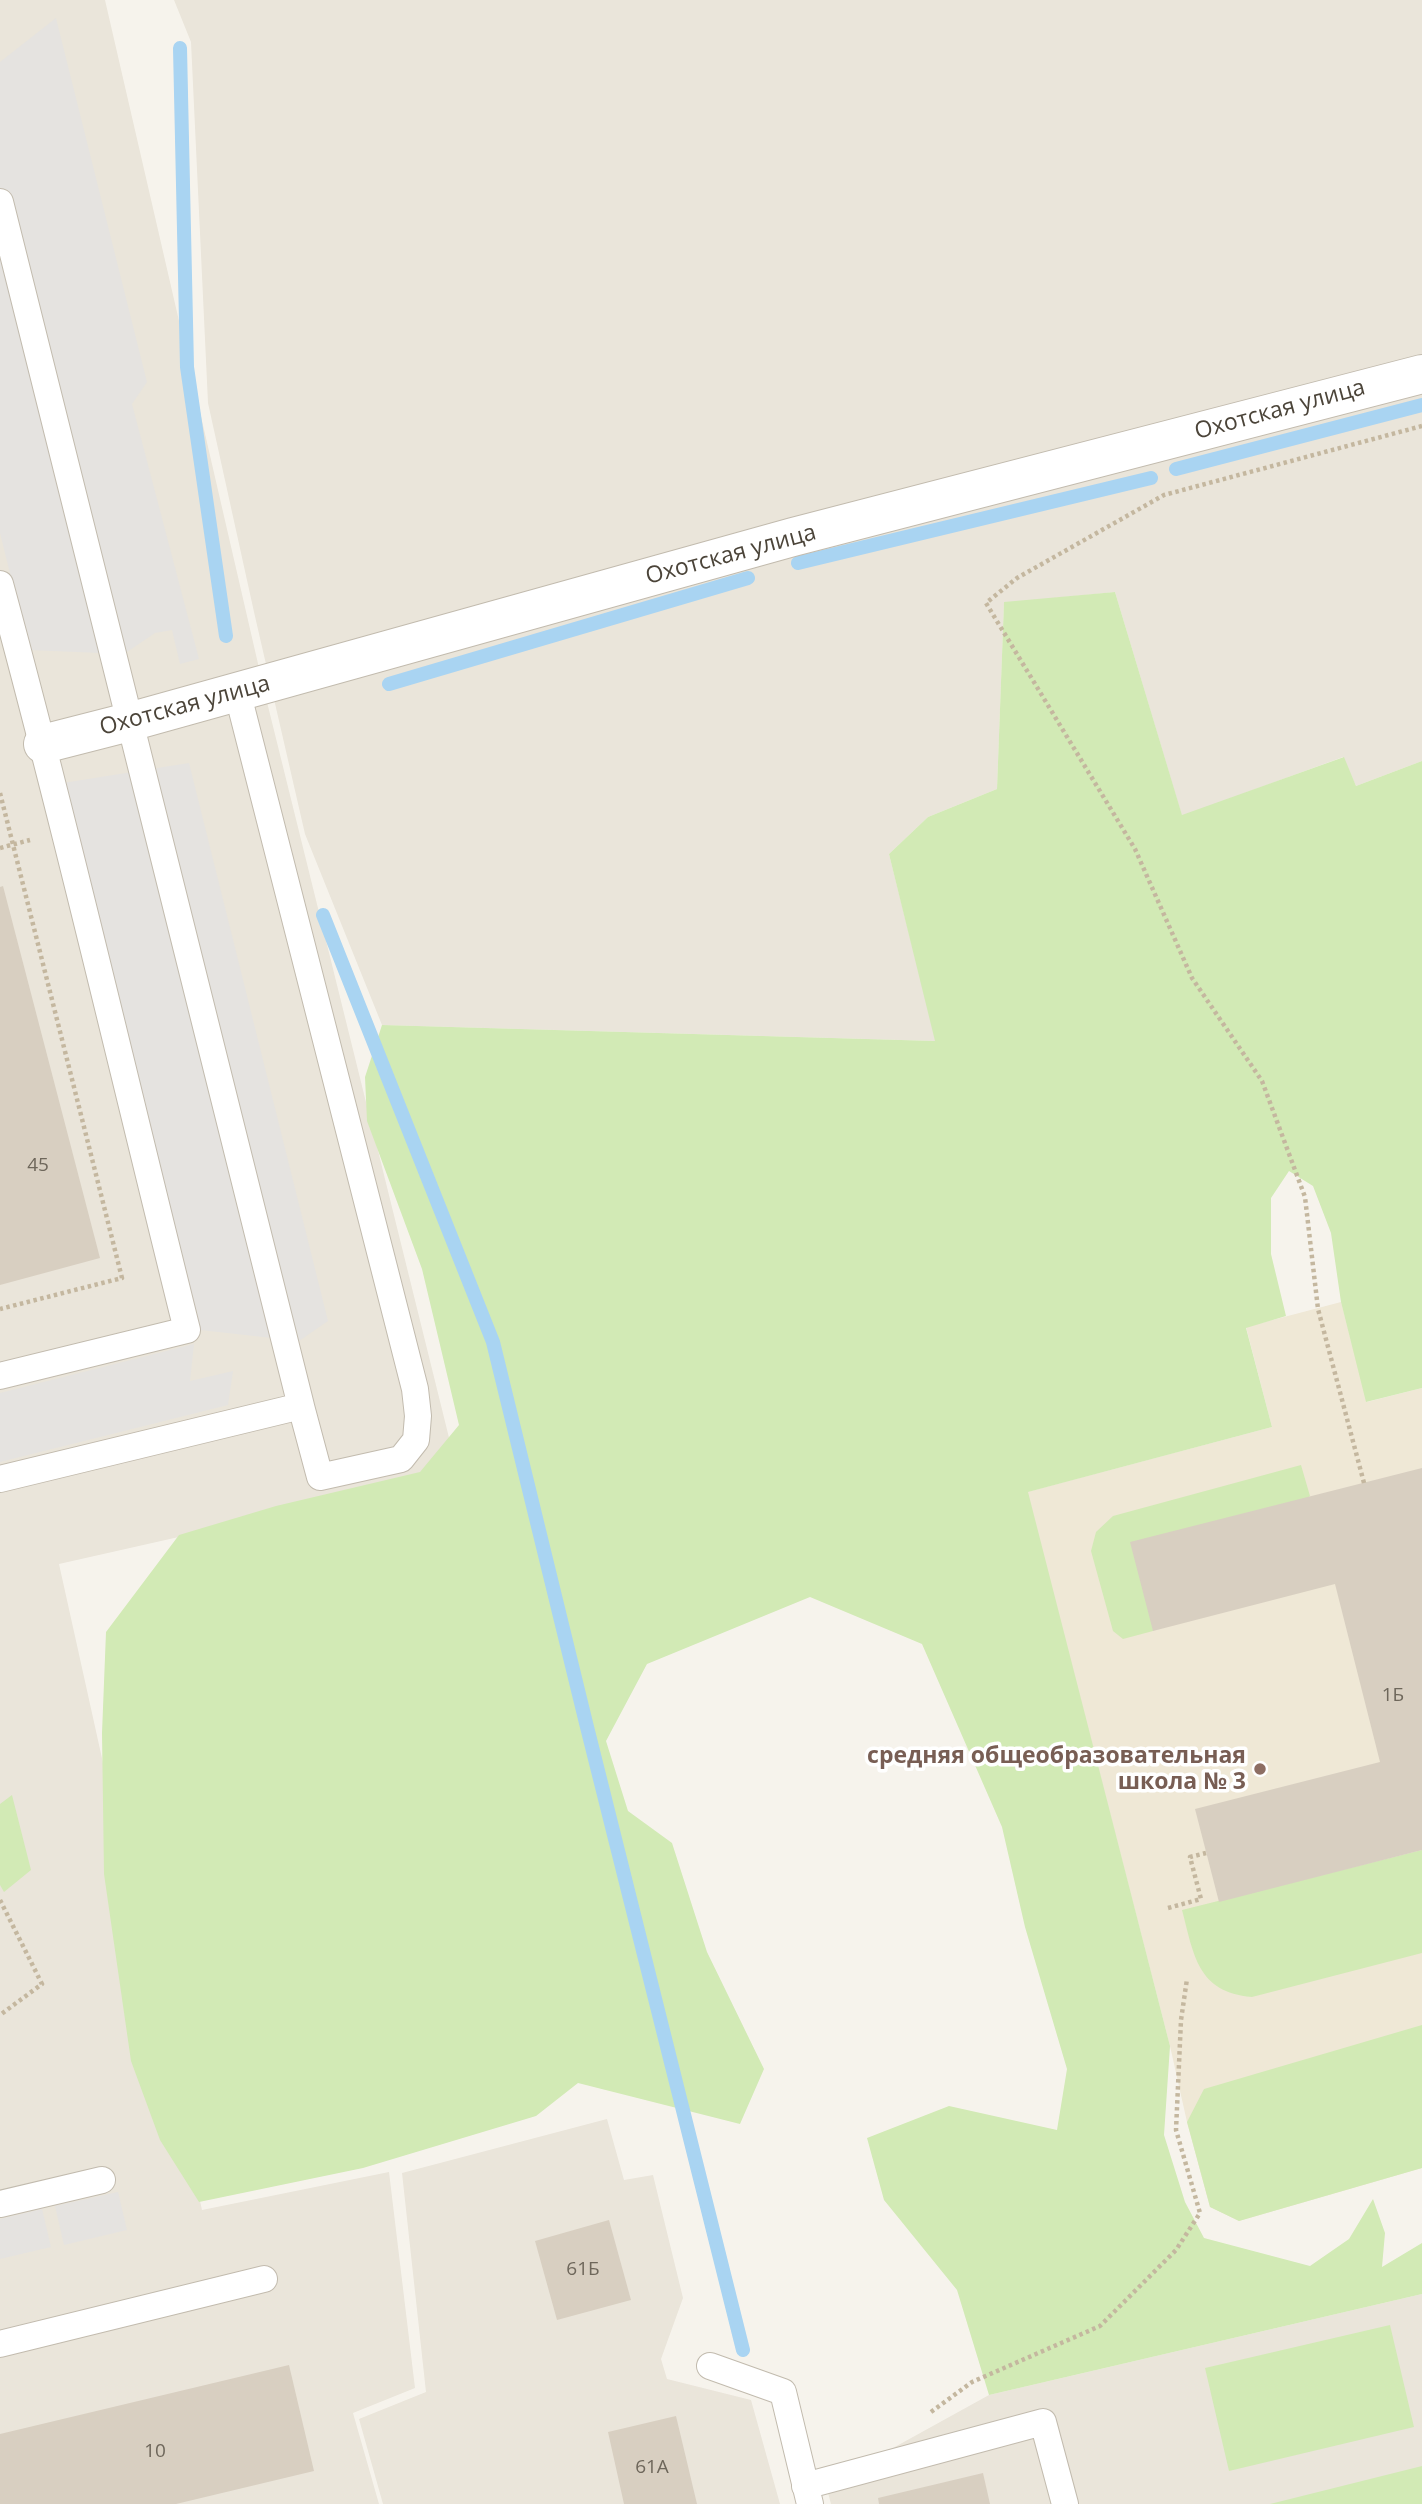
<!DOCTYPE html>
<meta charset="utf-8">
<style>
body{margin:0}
canvas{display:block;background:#f6f3ec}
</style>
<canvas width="1422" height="2504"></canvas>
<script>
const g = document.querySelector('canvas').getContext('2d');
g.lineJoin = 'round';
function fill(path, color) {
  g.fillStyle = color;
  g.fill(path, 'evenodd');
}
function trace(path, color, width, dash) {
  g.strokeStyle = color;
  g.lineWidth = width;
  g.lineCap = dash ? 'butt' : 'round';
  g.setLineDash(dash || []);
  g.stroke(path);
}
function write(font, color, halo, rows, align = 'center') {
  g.font = font + ' "Open Sans",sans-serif';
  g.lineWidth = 7;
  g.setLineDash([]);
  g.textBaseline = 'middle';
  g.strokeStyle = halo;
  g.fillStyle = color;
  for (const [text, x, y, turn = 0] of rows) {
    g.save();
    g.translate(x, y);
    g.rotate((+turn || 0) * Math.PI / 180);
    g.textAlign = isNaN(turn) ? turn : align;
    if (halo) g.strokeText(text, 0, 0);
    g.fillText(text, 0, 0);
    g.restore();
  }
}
fill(new Path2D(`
 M0,0H105L265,694L458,1474L59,1564L202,2210L389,2172L415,2388L353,2413L379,2504H0Z
 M174,0H1422V761L1356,786L1343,757L1182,816L1115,592L1004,603L997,789L928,817L889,854L936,1041L382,1025L305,834L254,612L208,403L191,42Z
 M607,2119L624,2180L653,2175L683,2298L661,2359L667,2379L751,2400L780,2504H383L359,2419L426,2392L402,2173Z
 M1422,2294V2504H831L826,2485L989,2395Z`), '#eae5da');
fill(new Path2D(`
 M1341,1302L1367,1402L1422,1388V2168L1239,2221L1210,2207L1187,2122L1170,2046L1027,1492L1272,1427L1246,1327Z`), '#efe8d6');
fill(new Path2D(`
 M1115,592L1182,815L1344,757L1356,786L1422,761V1388L1366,1402L1341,1302L1331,1233L1313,1186L1289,1171L1271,1198V1254L1286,1316L1246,1328L1272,1427L1028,1492L1170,2046L1164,2135L1185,2202L1204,2238L1310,2266L1349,2239L1373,2199L1385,2233L1382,2267L1422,2243V2294L989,2395L957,2290L884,2200L867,2138L949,2106L1057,2130L1067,2069L1025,1927L1002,1827L922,1644L810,1597L647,1664L606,1741L628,1811L672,1843L707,1952L764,2069L740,2124L578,2083L536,2116L363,2168L199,2202L160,2140L131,2061L104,1874L102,1733L106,1632L179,1535L276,1506L420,1472L459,1425L422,1269L367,1121L365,1077L382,1025L935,1041L889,854L928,817L997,789L1004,602Z
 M1301,1465L1310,1496L1153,1631L1123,1639L1113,1631L1091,1551L1096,1532L1113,1516Z
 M12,1795L31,1870L4,1892L0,1885V1804Z
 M1422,1850V1953L1252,1997C1197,1992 1194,1955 1182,1910Z
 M1422,2025V2168L1239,2221L1210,2207L1187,2122L1204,2089Z
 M1390,2325L1414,2427L1229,2471L1205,2368Z
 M1422,2466V2504H1270Z`), '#d2eab5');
fill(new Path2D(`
 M56,18L147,382L132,404L199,659L180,664L172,630L155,633L124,654L29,650L0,533V62Z
 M189,763L328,1321L299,1341L200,1330L63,783Z
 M194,1344L190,1381L233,1371L228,1405L0,1462V1393Z
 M118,2192L127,2230L64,2245L55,2206Z
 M42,2209L51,2247L0,2259V2219Z`), '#e5e3e0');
trace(new Path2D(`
 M180,48L187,367L226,636
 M1176,469L1422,405
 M798,563L1151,478
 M389,684L748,578
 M323,915L493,1342L586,1723L743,2350`), '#a9d4f2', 14);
fill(new Path2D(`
 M3,886L100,1258L0,1285V887Z
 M1422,1468V1850L1219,1902L1195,1809L1380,1762L1335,1584L1153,1631L1130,1542Z
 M609,2220L631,2300L557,2320L535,2241Z
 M289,2365L314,2471L176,2504H0V2434Z
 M676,2416L697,2504H624L608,2432Z
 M983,2473L990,2504H879L878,2498Z`), '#d8cfc1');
const lane = new Path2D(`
 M0,202L301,1406L0,1479
 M0,584C67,831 125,1081 187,1330L0,1376
 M237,691L415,1389L418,1416L416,1440L401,1459L320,1477L301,1406
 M0,2204L102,2180
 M0,2344L264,2279
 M710,2366L783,2392L810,2504
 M805,2486L1043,2422L1065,2504`);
const street = new Path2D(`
 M43,744L129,722L793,537L1422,374`);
trace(lane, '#c2bbae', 28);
trace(street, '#c2bbae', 40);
trace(new Path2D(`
 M0,793L122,1278L0,1309
 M0,848L30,840
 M1364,1483L1318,1309L1305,1197L1262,1081L1192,978L1135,849L986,603L1017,578L1164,495L1422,426
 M0,1900L42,1984L0,2015
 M1168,1908L1201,1899L1190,1857L1206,1853
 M931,2412L972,2382L1100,2326L1176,2250L1200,2213L1176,2130L1181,2020L1187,1979`), '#c4b79f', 4.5, [3.5, 3.5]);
trace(lane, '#fff', 26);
trace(street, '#fff', 38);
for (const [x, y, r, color] of [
 [1260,1769,7,"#8d6e63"]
]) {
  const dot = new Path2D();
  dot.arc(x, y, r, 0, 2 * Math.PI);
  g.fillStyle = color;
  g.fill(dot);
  trace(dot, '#fff', 2.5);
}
write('19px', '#6e675b', null, [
 ["45",38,1166],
 ["1Б",1393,1696],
 ["61Б",583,2270],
 ["10",155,2452],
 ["61А",652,2468]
]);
write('23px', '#4b4439', '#fff', [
 ["Охотская улица",1280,410,-15],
 ["Охотская улица",731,555,-15],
 ["Охотская улица",185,706,-15]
]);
write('bold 23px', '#785e54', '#fff', [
 ["средняя общеобразовательная",1246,1756],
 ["школа № 3",1246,1782]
], 'right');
</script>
